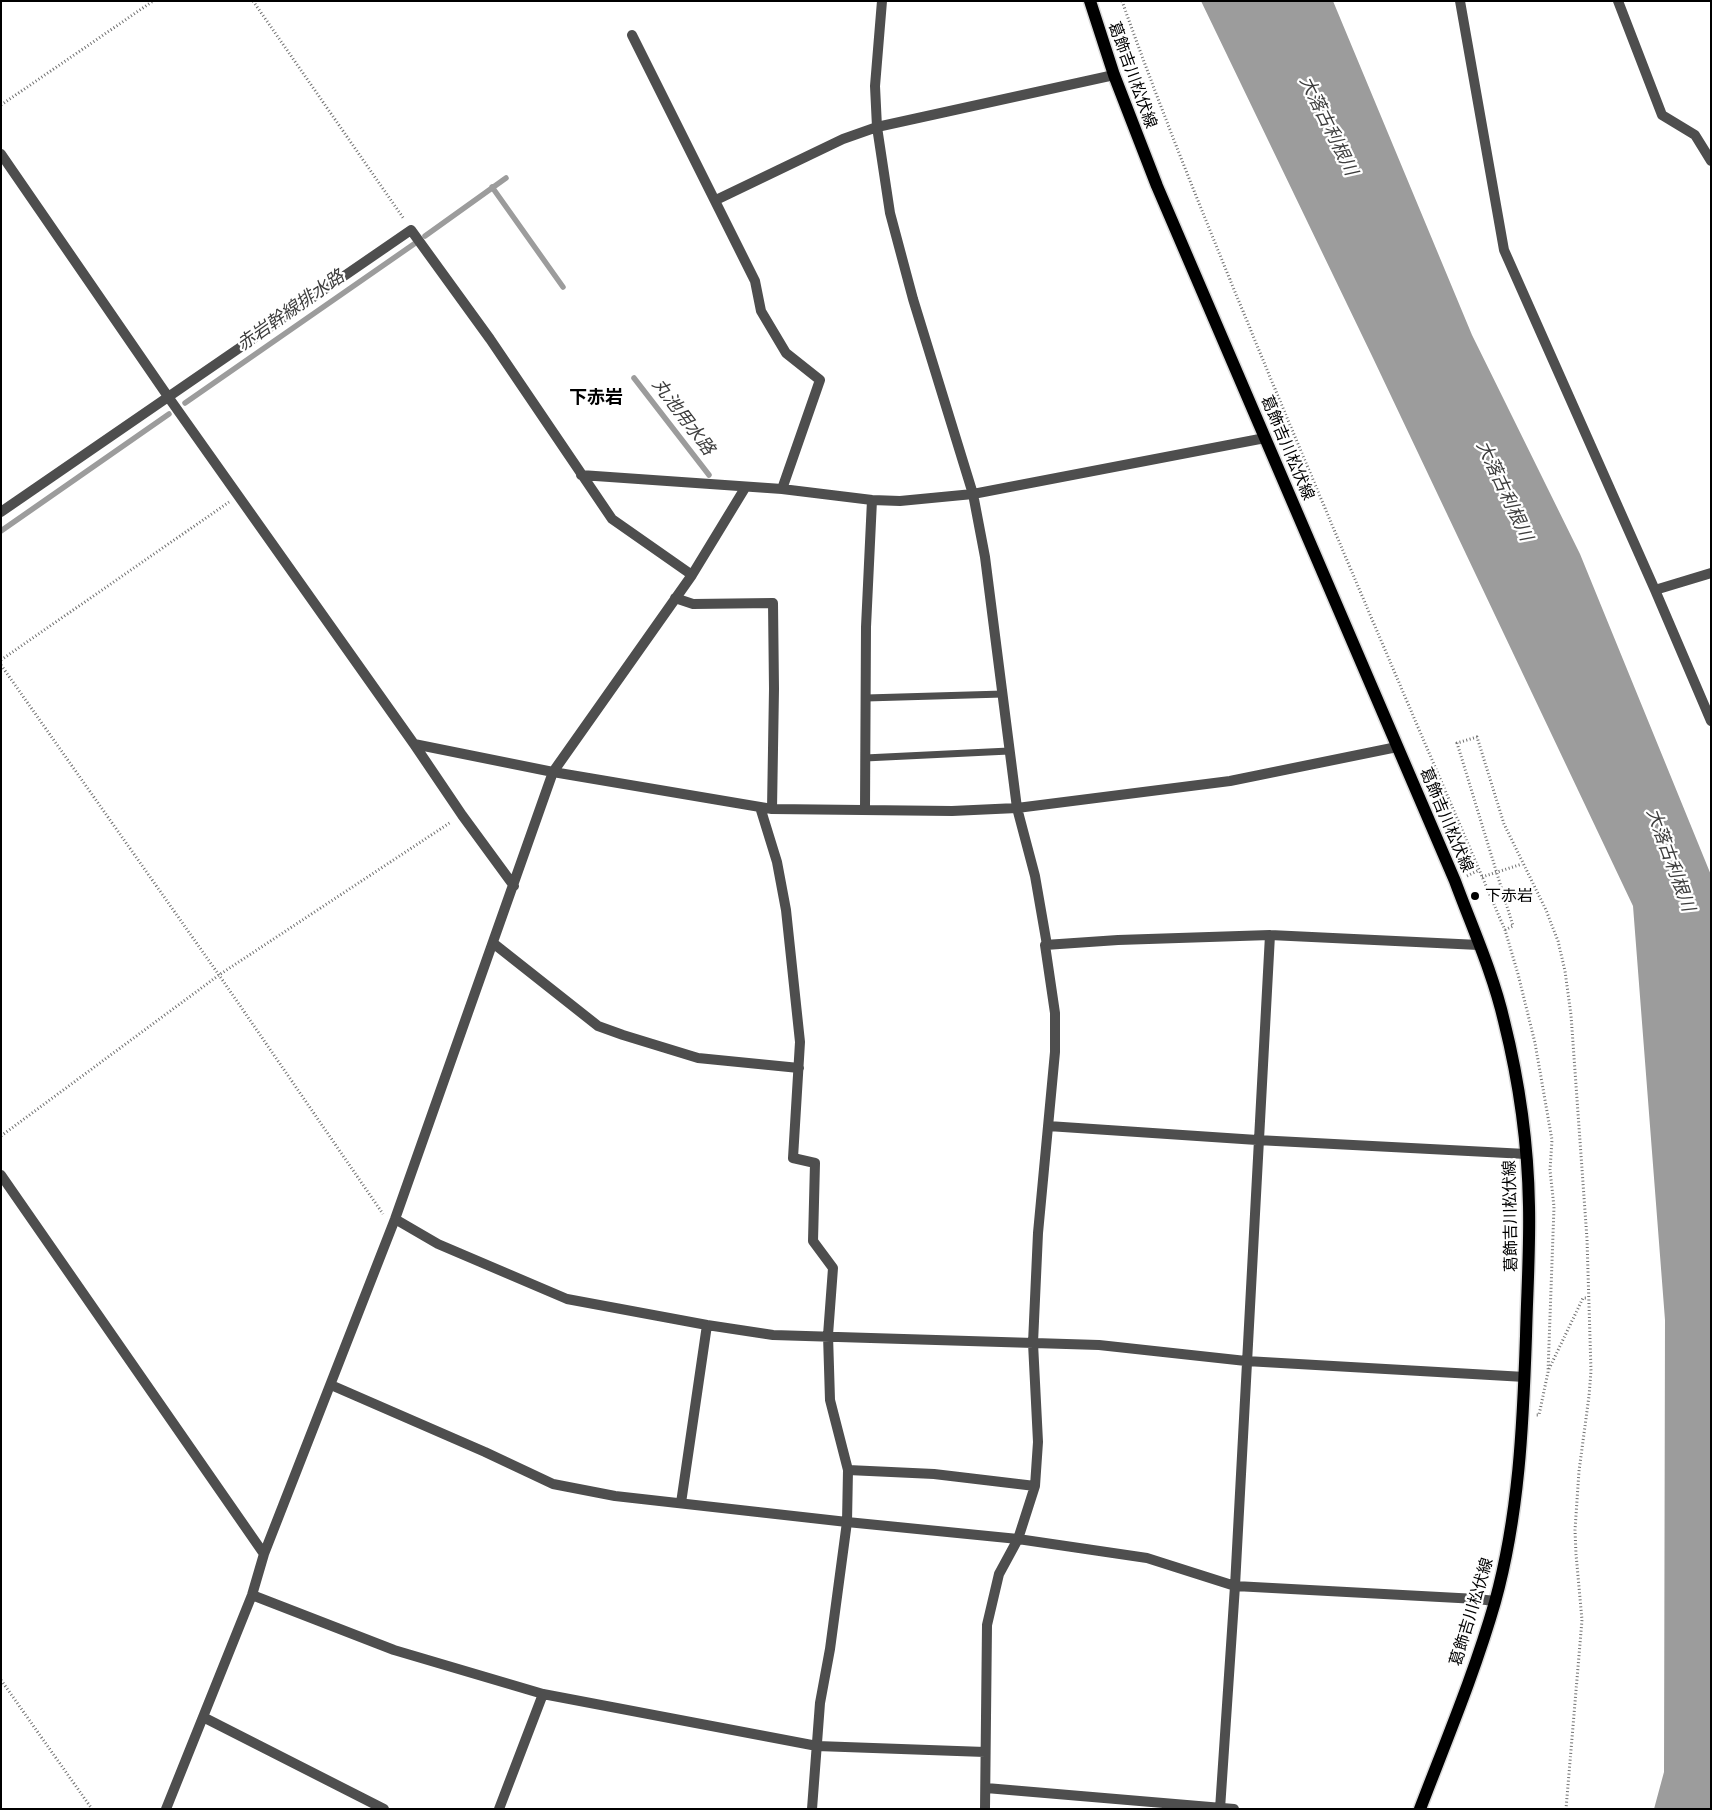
<!DOCTYPE html>
<meta charset="utf-8">
<style>
body{margin:0}
#map{position:relative;width:1712px;height:1810px;overflow:hidden;background:#fff;font-family:"Open Sans",sans-serif}
canvas{display:block}
.frame{position:absolute;inset:0;border:2px solid #000;pointer-events:none}
</style>
<div id="map">
<canvas width="1712" height="1810"></canvas>
<div class="frame"></div>
</div>
<script>
const g = document.querySelector('canvas').getContext('2d');
g.lineJoin = 'round';
function fill(path, color) {
  g.fillStyle = color;
  g.fill(path, 'evenodd');
}
function trace(path, color, width, dash) {
  g.strokeStyle = color;
  g.lineWidth = width;
  g.lineCap = dash ? 'butt' : 'round';
  g.setLineDash(dash || []);
  g.stroke(path);
}
function write(font, color, halo, rows, align = 'center') {
  g.font = font + ' "Open Sans","Noto Sans JP",sans-serif';
  g.lineWidth = 4.5;
  g.setLineDash([]);
  g.textBaseline = 'middle';
  g.strokeStyle = halo;
  g.fillStyle = color;
  for (const [text, x, y, turn = 0] of rows) {
    g.save();
    g.translate(x, y);
    g.rotate((+turn || 0) * Math.PI / 180);
    g.textAlign = isNaN(turn) ? turn : align;
    if (halo) g.strokeText(text, 0, 0);
    g.fillText(text, 0, 0);
    g.restore();
  }
}
fill(new Path2D(`
 M1201,1H1333L1472,335L1580,554L1711,875V1809H1654L1664,1772L1665,1320L1633,906L1373,358Z`), '#9c9c9c');
trace(new Path2D(`
 M492,187L563,287
 M425,236L506,178
 M634,378L709,475
 M185,403L414,244
 M1,531L169,414`), '#9c9c9c', 5.5);
const primary = new Path2D(`
 M1090,1L1114,75L1157,186L1455,881C1472,927 1493,973 1504,1021C1519,1081 1528,1145 1529,1206C1530,1249 1527,1293 1526,1336C1523,1425 1519,1515 1495,1602C1475,1672 1446,1741 1420,1809`);
trace(primary, '#dbdbdb', 15);
trace(new Path2D(`
 M253,1L404,219
 M1122,1C1167,128 1219,253 1270,377C1347,562 1426,746 1505,930L1518,974L1535,1043L1552,1140L1550,1170L1554,1207L1548,1372L1539,1415H1536
 M1,105L153,1
 M1,660L229,502
 M1,665L219,975L383,1214
 M1467,876L1479,870
 M1482,877L1522,864
 M1505,930L1513,926L1457,743L1477,737L1504,824L1546,910L1558,941L1565,971L1571,1015L1587,1239L1591,1371L1589,1396L1579,1471L1575,1530L1576,1554L1582,1620L1566,1809
 M1,1136L219,975L451,822
 M1549,1369L1583,1298H1588
 M1,1680L92,1809`), '#707070', 3, [1, 2.5]);
trace(new Path2D(`
 M866,698L1003,694
 M865,758L1009,751`), '#4e4e4e', 7);
trace(new Path2D(`
 M882,1L875,86L877,127L890,213L913,299L973,494L985,557L1017,808L1035,876L1047,945
 M1460,1L1504,250L1655,590L1711,721
 M1618,1L1662,115L1695,135L1711,161
 M632,35L755,281L761,311L786,353L820,380L782,489
 M1,154L169,398L414,744L462,815L514,886
 M716,200L843,139L877,127L1114,75
 M581,475L782,489L872,500L900,501L973,494L1265,438
 M1,512L411,230L490,339L612,519L692,575
 M1655,590L1711,573
 M675,598L693,604L773,603L774,689L772,809
 M414,744L553,772L772,809L952,811L1017,808L1230,781L1397,747
 M760,807L777,862L786,910L800,1042L793,1158L815,1163L813,1241L833,1268L828,1335L830,1400L848,1470L847,1522L830,1649L820,1703L812,1809
 M865,809L866,627L872,500
 M493,943L598,1026L623,1035L698,1058L799,1068
 M1048,1126L1257,1140L1526,1154
 M1,1175L264,1554
 M395,1219L438,1244L567,1299L707,1325L773,1335L1099,1345L1246,1361L1525,1377
 M331,1385L485,1452L553,1484L615,1496L847,1522L1018,1539L1147,1558L1235,1586L1477,1599L1495,1601
 M848,1470L934,1474L1035,1486
 M681,1503L707,1325
 M252,1595L394,1650L543,1694L817,1746L985,1752
 M203,1717L384,1809
 M986,1788L1234,1809
 M166,1809L252,1595L264,1554L395,1219L553,772L692,575L745,488
 M499,1809L543,1694
 M985,1809L987,1625L999,1574L1018,1539L1035,1486L1038,1442L1033,1343L1038,1233L1055,1052V1013L1045,945L1118,940L1270,935L1479,945
 M1220,1809L1235,1586L1270,935`), '#4e4e4e', 10);
trace(primary, '#000', 12);
for (const [x, y, r, color] of [
 [1475,896,5,"#000"]
]) {
  const dot = new Path2D();
  dot.arc(x, y, r, 0, 2 * Math.PI);
  g.fillStyle = color;
  g.fill(dot);
  trace(dot, '#fff', 2);
}
write('16px', '#000', '#fff', [
 ["葛飾吉川松伏線",1132,75,70],
 ["葛飾吉川松伏線",1287,448,67],
 ["葛飾吉川松伏線",1446,820,67],
 ["葛飾吉川松伏線",1511,1216,-91],
 ["葛飾吉川松伏線",1472,1612,-73]
]);
write('16px', '#000', '#fff', [
 ["下赤岩",1485,896]
], 'left');
write('italic 18px', '#3d3d3d', '#fff', [
 ["大落古利根川",1328,126,64],
 ["赤岩幹線排水路",291,311,-35],
 ["丸池用水路",683,417,53],
 ["大落古利根川",1504,491,65],
 ["大落古利根川",1670,860,70]
]);
write('bold 18px', '#000', '#fff', [
 ["下赤岩",596,398]
]);
</script>
